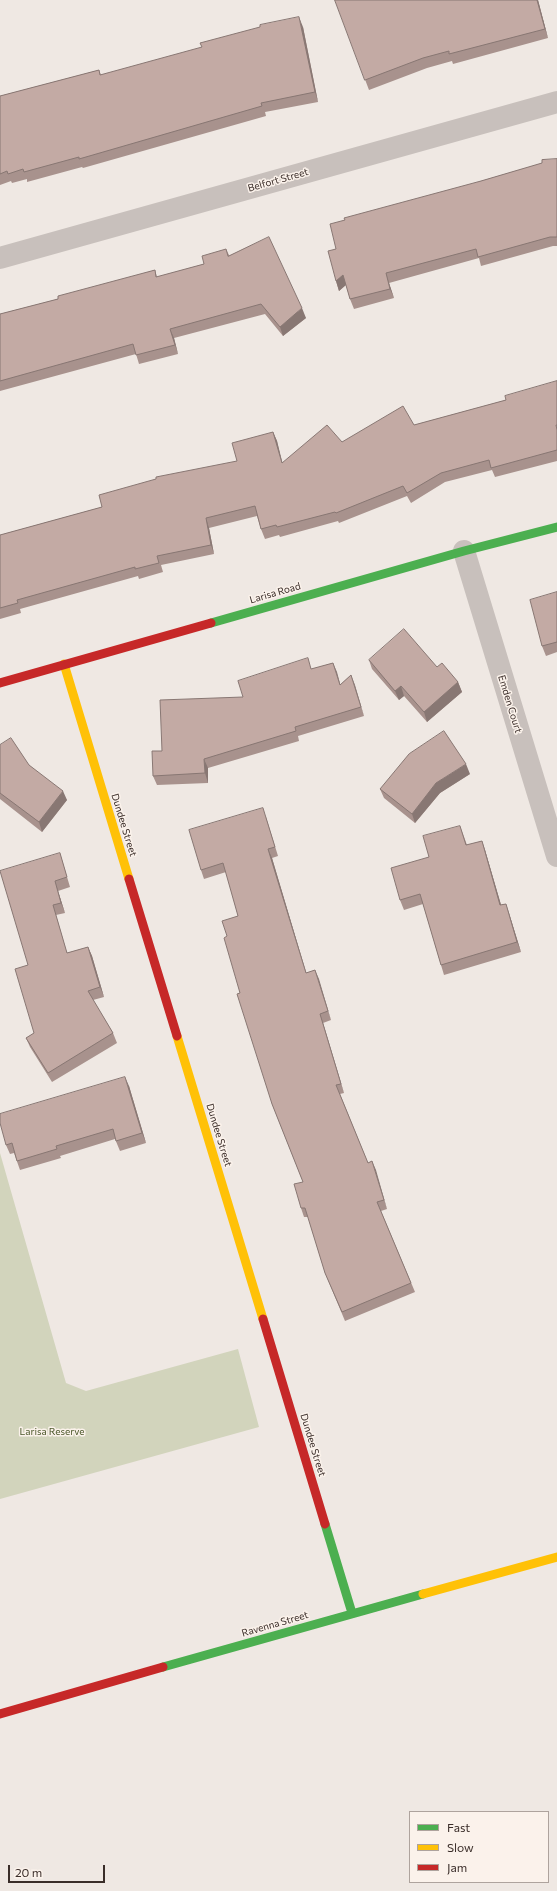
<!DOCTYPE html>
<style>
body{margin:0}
#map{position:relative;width:557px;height:1891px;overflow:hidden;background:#efe8e3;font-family:Commissioner,sans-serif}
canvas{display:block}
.legend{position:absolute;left:409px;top:1811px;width:140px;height:72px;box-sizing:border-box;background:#fbf2eb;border:1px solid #aea39d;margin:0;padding:5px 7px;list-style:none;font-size:12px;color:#3a2d29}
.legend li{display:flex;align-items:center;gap:8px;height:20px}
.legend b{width:20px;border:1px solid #aea39d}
.scale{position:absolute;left:8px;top:1865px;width:97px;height:18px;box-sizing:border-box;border:2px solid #3a2d29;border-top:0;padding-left:5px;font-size:12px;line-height:14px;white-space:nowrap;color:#3a2d29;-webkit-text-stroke:3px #fbf2eb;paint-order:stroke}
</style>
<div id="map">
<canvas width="557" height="1891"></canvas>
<ul class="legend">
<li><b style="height:5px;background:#4caf50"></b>Fast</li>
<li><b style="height:5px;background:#ffc107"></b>Slow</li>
<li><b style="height:5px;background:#c62828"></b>Jam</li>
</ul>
<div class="scale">20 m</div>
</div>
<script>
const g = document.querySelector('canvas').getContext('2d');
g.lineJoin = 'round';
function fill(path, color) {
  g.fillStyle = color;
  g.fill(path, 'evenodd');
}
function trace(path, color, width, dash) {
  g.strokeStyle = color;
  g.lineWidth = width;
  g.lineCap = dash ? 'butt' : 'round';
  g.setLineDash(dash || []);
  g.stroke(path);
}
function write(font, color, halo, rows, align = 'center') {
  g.font = font + ' Commissioner,sans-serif';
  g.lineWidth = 3;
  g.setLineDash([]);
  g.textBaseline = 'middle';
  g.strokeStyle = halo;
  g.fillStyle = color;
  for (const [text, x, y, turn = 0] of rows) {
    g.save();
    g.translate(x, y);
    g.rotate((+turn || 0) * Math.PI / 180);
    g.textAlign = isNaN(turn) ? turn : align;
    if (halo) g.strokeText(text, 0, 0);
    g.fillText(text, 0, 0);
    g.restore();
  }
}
fill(new Path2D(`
 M0,1153L66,1383L86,1391L238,1349L259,1427L0,1499Z`), '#d2d4bc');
trace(new Path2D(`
 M0,258L557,102
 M464,551L557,856`), '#c8c0bc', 22);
trace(new Path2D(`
 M211,623L464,551L557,527
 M325,1524L352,1613
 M163,1667L423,1594`), '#4caf50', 9);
trace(new Path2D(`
 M64,664L129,879
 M177,1036L263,1319
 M423,1594L557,1557`), '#ffc107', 9);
trace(new Path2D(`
 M0,683L211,623
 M129,879L177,1036
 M263,1319L325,1524
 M0,1714L163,1667`), '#c62828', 9);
fill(new Path2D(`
 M335,0H538L548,38L453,64L452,61L427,68L369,90Z
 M303,27L318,102L265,112L266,116L83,168L82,167L27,182V179L12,183L11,181L0,185V96L99,70L101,75Z
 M557,159V246H553L481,266L479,258L389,283L394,298L354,309L350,299L346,285L339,291L336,281V249L481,181Z
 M226,249L229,255L306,318L283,336L265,314L174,338L178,354L139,364L136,354L0,391V314L58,299L155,270L157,277L204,264Z
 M557,381V461L495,477L492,470L445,482L411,503L407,496L339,523L338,521L280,537L279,535L265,539L261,529L257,516L209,528L214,554L161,565L163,572L139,579L138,576L20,609L21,613L0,619V535L102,507L237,461L273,432L277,441L282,463L342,442L414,425L506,400Z
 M557,592V652L546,656L542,646Z
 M369,660L437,667L458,682L462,692L427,722L404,696L399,700L372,669Z
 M333,663L340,685L351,675L364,716L298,736L299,741L208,768V783L157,785L153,776L162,751L243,697L312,669Z
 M0,745L29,765L67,800L42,832L0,799Z
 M470,774L440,793L415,823L384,798L380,789Z
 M266,817L278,856L272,858L306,973L315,970L331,1020L323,1023L344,1093L340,1094L368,1163L372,1161L387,1209L381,1211L415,1292L345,1321L325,1273L308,1217H304L301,1208L303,1182L272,1104L240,993L227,936L238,916L226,872L204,879L201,870Z
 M460,826L467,845L482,841L485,850L501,905L506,904L521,952L444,975L441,965L423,904L404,910L400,900L429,857Z
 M60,853L70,887L58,891L65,913L56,915L67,953L88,947L92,956L104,997L93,1000L113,1033L117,1043L52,1082L30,1047L26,1038L34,1033L28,965Z
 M129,1086L146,1143L120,1151L115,1139L60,1156L61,1158L20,1170L14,1153L10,1154L6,1145Z`), '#a8928d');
fill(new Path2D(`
 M537,0H538L548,38L545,29Z
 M299,17L303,27L318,102L315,92Z
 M386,273L389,283L394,298L390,289Z
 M343,275L347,284L339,291L336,281Z
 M302,308L306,318L283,336L280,327Z
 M170,329L174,338L178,354L175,345Z
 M273,432L277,441L285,473L282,463Z
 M206,518L209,528L214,554L211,545Z
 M333,663L337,672L343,695L340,685Z
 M351,675L355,685L364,716L361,707Z
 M458,682L462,692L427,722L424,712Z
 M401,686L404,696L399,700L395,691Z
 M204,759L208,768V783L205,773Z
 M466,764L470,774L440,793L415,823L412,814L436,783Z
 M63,791L67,800L42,832L39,822Z
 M482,841L485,850L504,915L500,905Z
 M268,849L272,858L309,982L306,973Z
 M55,881L58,891L65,913L61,903Z
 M506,904L509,913L521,952L517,942Z
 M88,947L92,956L104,997L100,987Z
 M315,970L319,979L331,1020L328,1011Z
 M320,1014L323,1023L344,1093L341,1084Z
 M125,1077L129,1086L146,1143L142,1133Z
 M372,1161L376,1170L387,1209L384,1200Z`), '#887773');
const building = new Path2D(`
 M335,0H537L545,29L449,54V51L423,58L365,80Z
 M299,17L315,92L261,103L262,106L79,159V157L24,172L23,169L8,174L7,171L0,174V96L99,70L100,75L202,47L200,43L260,27V25Z
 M557,159V237H550L478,257L476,249L386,273L390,289L350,299L343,275L336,281L328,251L336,249L330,224L345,220L344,218L481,181L542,163V160Z
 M269,237L302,308L280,327L261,304L170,329L175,345L136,355L133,344L0,381V314L58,299V296L155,270L156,277L204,264L202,256L226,249L228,256Z
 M557,381V425H556L557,430V450L491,468L489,460L441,473L407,493L403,486L336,513L335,512L277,527L276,525L261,529L255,506L206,518L211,545L157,556L159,563L135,569V567L17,600L18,603L0,608V535L102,507L99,495L156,479V477L237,461L232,443L273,432L282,463L327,425L342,442L403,406L414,425L506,400L505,396Z
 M557,592V642L542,646L530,600Z
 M404,629L437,667L442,663L458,682L424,712L401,686L395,691L369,660Z
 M308,658L311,669L333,663L340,685L351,675L361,707L295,727L296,731L204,759L205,773L153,776L152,751H162L160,700L243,697L238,681Z
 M444,731L466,764L436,783L412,814L380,789L409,754Z
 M11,738L29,765L63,791L39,822L0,793V745Z
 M263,808L275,847L268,849L306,973L315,970L328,1011L320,1014L341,1084L336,1085L368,1163L372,1161L384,1200L377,1202L411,1283L342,1312L325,1273L305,1208H301L294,1184L303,1182L272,1104L237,994L240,993L224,938L227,936L222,921L238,916L223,863L201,870L189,830Z
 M460,826L466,845L482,841L500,905L506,904L517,942L441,965L420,894L400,900L391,868L429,857L423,836Z
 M60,853L67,877L55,881L61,903L53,905L67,953L88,947L100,987L88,991L113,1033L48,1073L26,1038L34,1033L15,969L28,965L0,871Z
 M125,1077L142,1133L116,1141L113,1129L56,1146L57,1149L17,1161L12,1143L6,1145L0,1123V1114Z`);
fill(building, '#c3aaa4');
trace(building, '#887773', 1);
write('10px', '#3a2d29', '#fbf2eb', [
 ["Belfort Street",278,180,-16],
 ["Larisa Road",275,593,-16],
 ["Emden Court",510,704,73],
 ["Dundee Street",124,825,73],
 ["Dundee Street",219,1135,73],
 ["Dundee Street",313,1445,73],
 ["Ravenna Street",275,1624,-16]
]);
write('10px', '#4d592c', '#fbf2eb', [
 ["Larisa Reserve",52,1432]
]);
</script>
